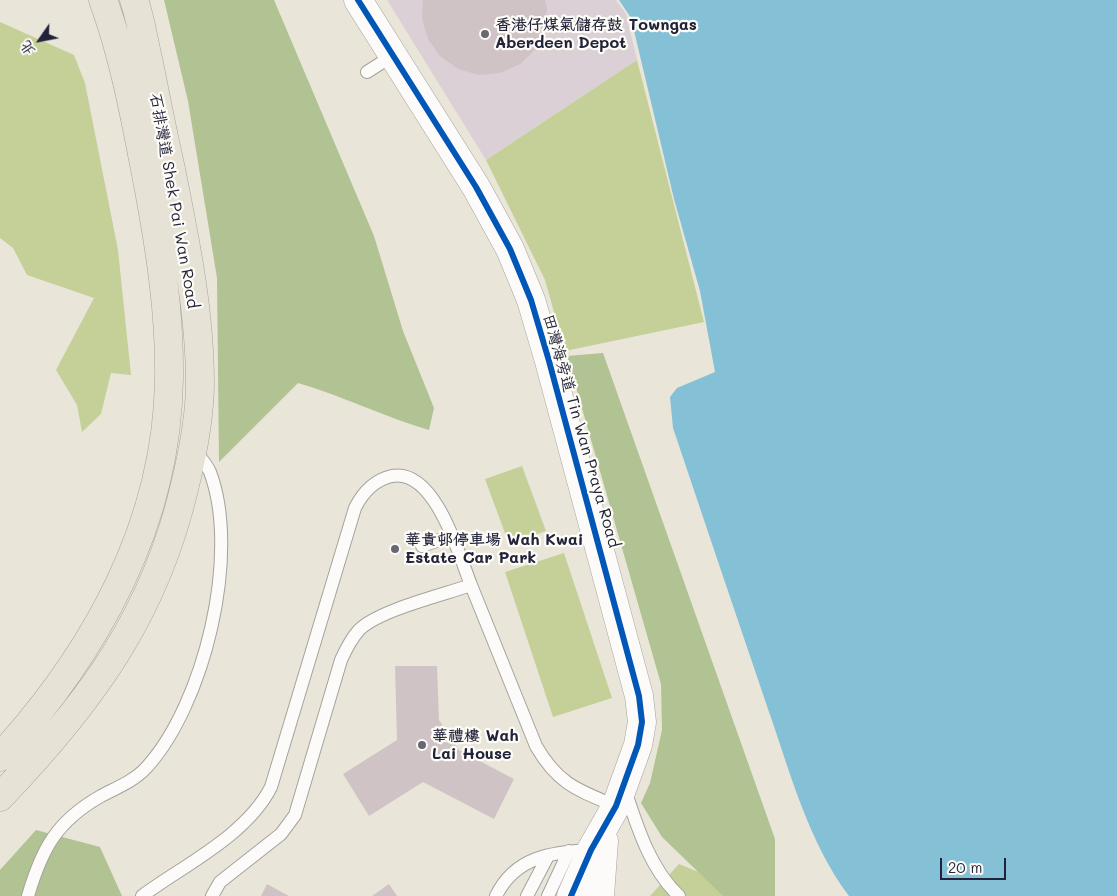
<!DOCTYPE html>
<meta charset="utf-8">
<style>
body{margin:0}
#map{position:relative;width:1117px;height:896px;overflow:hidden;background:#e9e6d9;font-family:Mali,"LXGW WenKai TC",sans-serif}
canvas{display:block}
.north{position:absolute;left:15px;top:15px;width:50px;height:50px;-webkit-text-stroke:4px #fdfcf7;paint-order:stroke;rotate:237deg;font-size:14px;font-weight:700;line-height:20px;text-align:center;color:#22223b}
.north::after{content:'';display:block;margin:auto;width:18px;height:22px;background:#22223b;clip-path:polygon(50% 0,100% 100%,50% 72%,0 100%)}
.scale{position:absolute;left:940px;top:858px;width:66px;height:22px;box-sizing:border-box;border:2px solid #22223b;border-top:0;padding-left:6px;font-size:15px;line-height:18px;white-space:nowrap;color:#22223b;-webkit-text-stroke:4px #fdfcf7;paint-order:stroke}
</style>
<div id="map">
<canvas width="1117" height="896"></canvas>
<div class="north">北</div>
<div class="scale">20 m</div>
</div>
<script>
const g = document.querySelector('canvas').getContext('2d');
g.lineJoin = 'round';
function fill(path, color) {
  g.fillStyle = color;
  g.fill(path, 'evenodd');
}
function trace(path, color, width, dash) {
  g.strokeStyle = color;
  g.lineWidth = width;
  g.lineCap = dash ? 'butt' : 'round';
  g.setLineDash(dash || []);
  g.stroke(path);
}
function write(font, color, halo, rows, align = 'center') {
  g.font = font + ' Mali,"LXGW WenKai TC",sans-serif';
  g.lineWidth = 4.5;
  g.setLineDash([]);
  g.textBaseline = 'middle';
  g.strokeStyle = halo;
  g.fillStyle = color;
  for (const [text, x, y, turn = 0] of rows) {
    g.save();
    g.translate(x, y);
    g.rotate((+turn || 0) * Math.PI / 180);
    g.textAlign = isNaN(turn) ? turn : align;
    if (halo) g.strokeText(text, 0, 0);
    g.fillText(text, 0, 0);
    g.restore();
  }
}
fill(new Path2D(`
 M387,0H616L626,14L637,60L486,160Z`), '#dad0d5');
fill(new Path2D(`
 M0,22L74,55L85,83L118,250L131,375L111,373L101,414L82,432L77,405L56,370L94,298L27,275L13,248L0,238Z
 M637,60L704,322L565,351L545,280L486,160Z
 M522,466L546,531L509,544L485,479Z
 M564,553L612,698L553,717L505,572Z
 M679,864L758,896H650Z`), '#c4d098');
fill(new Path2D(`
 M164,0H274L374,236L403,331L434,408L429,430C384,417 343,396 298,383L219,462L217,278L188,101Z
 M603,353L775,839V896H723L662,837L641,803L650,783L662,730L661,684L567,356Z
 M36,830L100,847L122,896H0V870Z`), '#b1c293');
fill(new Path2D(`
 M619,0H1117V896H849C809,843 791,775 769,712C737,618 705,523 673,428L670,397L677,388L715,372L700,291L674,199L631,18Z`), '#84c1d7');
fill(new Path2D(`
 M423,0H545L547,8L545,29L536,49L520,64L500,73L479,75L458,69L440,56L428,39L422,19Z
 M395,666H437L439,720L459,750L514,779L494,819L423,782L369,816L343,774L397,740Z
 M267,884L289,896H261Z
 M389,884L397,896H372Z`), '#d0c3c6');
const service = new Path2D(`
 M367,72L392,56
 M422,546L451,536
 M625,790C637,826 650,869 679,896
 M28,896C42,848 57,821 101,796C116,788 134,781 146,768C204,705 241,554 210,472C207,465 200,457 195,451
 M142,896C184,865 247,835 271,787L355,508C363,492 374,480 392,476C435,468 459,555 471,585
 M212,896L220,882L281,834L295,815L341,660C346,649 351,639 359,630C379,610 443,595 471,585L536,746C558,784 577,790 616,806
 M496,896C515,857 551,852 591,850
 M527,896L548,856
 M548,896L569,851`);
const tertiary = new Path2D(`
 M358,0L476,187L510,249L531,300L549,361L639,696L642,722L638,745L616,806L591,850L571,896
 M600,896L604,841`);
const primary = new Path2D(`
 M0,757C96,652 167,524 169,379C170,314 160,249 148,185C136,123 125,60 103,0
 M0,797C91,702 155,615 185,485C193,452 200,417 200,383C200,311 185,239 171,169C163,134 156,98 149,63C144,42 141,20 134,0`);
trace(service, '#a4a29e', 14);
trace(tertiary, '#a4a29e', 29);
trace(primary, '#a4a29e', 29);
trace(service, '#fcfbf9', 12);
trace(tertiary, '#fcfbf9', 28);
trace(primary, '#e7e2d6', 28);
trace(new Path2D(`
 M358,0L476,187L510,249L531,300L549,361L639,696L642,722L638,745L616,806L591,850L571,896`), '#0057b8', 6);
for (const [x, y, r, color] of [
 [485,34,5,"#686772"],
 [395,549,5,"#686772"],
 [422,745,5,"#686772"]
]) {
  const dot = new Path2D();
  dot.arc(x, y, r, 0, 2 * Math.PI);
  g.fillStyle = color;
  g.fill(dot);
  trace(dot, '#fdfcf7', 2);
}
write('bold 16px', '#22223b', '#fdfcf7', [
 ["香港仔煤氣儲存鼓 Towngas",495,25],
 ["Aberdeen Depot",495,43],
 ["華貴邨停車場 Wah Kwai",405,540],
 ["Estate Car Park",405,558],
 ["華禮樓 Wah",432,736],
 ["Lai House",432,754]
], 'left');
write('16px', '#22223b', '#fdfcf7', [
 ["石排灣道 Shek Pai Wan Road",174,201,80],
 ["田灣海旁道 Tin Wan Praya Road",581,431,74]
]);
</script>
